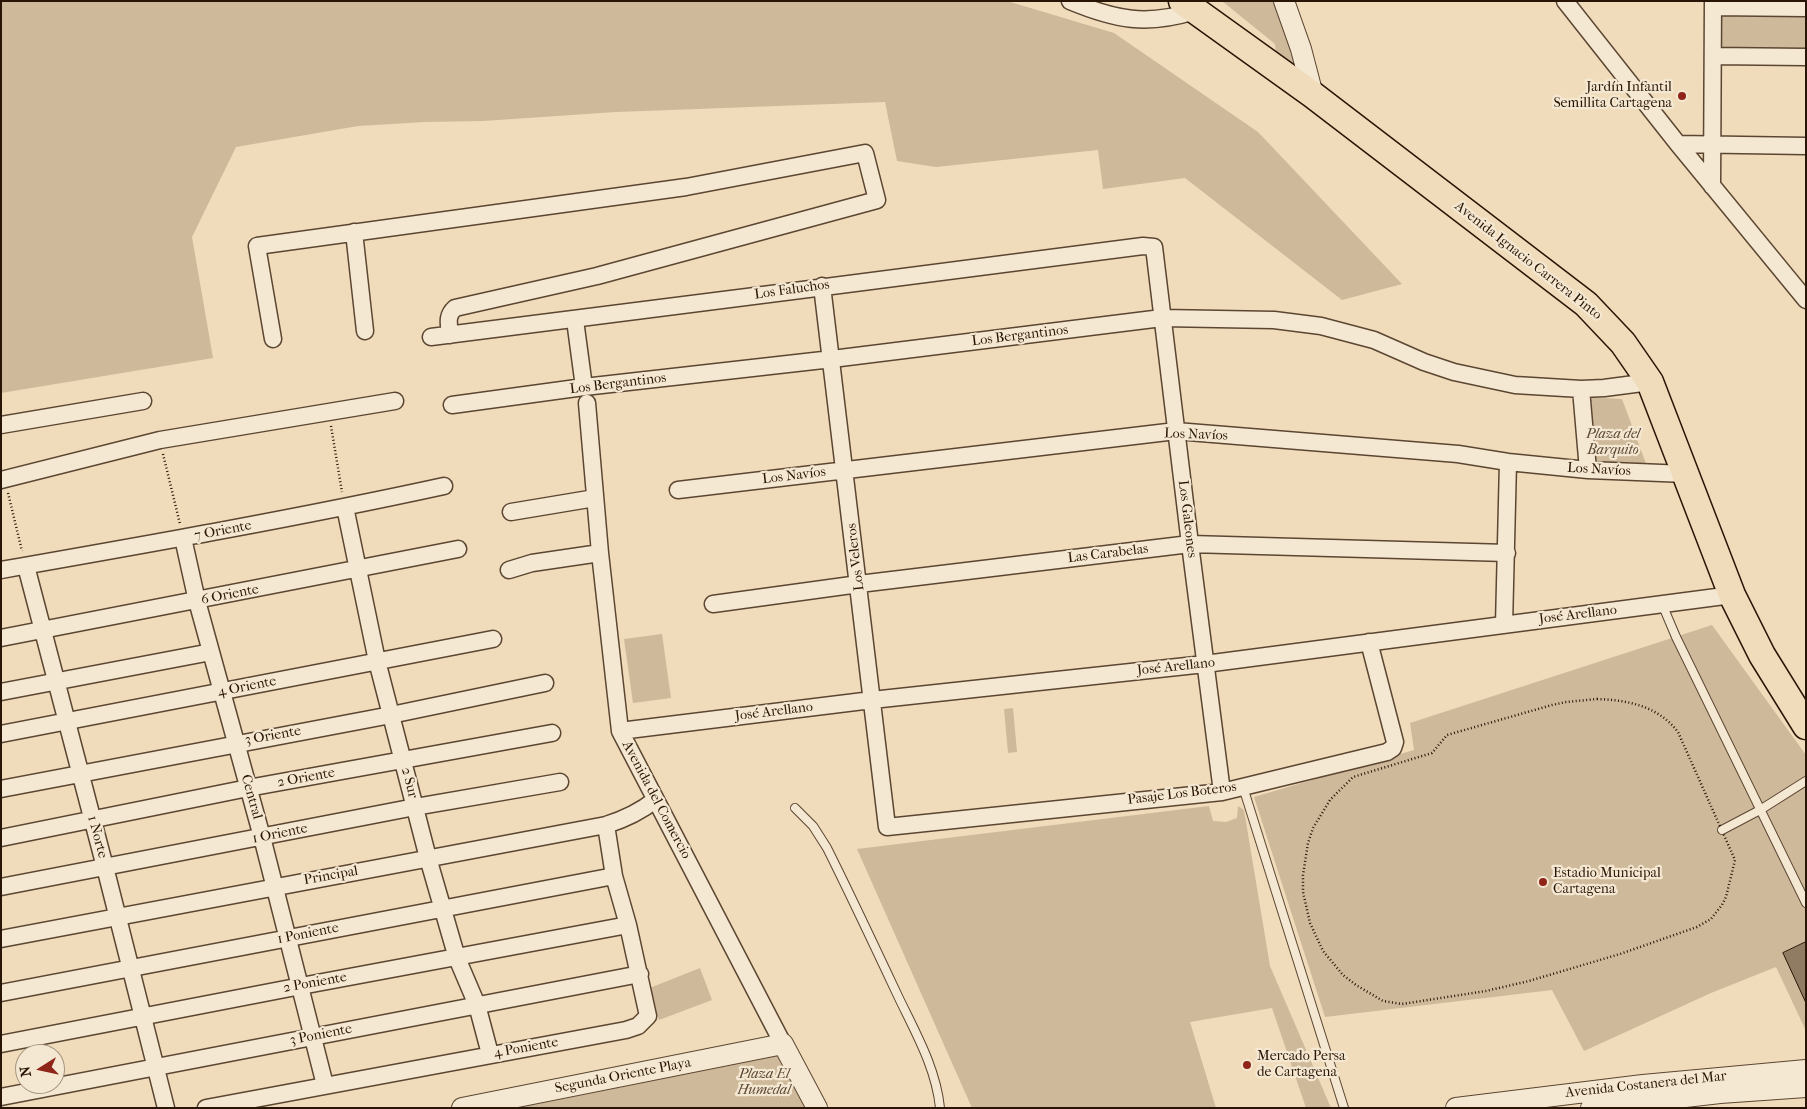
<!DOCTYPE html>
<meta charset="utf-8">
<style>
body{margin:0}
#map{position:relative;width:1807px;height:1109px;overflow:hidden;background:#f0dbba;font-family:"IM FELL French Canon",serif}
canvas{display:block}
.frame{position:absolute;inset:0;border:2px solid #291505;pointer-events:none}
.north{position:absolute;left:15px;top:1044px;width:50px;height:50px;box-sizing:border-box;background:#f5e8d2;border:1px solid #a39480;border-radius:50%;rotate:260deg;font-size:14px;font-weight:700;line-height:20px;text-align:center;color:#291505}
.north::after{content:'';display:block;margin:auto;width:18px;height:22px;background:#8f2418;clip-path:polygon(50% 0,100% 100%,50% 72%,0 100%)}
</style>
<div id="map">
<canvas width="1807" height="1109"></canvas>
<div class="frame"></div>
<div class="north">N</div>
</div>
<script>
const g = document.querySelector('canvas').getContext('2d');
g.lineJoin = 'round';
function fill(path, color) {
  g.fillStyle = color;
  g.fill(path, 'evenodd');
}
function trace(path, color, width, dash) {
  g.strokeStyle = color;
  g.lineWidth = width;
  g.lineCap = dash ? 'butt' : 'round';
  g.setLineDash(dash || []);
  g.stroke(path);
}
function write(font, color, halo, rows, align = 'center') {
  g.font = font + ' "IM FELL French Canon",serif';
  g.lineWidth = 4.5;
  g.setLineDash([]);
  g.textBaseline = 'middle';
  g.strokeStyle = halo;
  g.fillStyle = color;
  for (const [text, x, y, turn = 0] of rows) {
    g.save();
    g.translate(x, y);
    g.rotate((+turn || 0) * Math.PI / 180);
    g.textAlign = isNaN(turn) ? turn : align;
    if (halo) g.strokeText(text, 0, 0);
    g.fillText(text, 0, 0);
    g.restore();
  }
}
fill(new Path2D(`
 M1,1H1007L1114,33L1258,132L1402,284L1342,300L1185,178L1103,189L1098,150L936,167L897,161L885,102L616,112L483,121L425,122L358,126L236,147L192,237L213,358L1,393Z
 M1222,1H1279L1296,68L1277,61L1275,44Z
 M1721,13L1806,14V52L1722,48Z
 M1585,397L1622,399L1648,469L1592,466Z
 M1712,625L1806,755V1031L1776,967L1711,993L1584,1051L1552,990L1325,1017L1254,797L1414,750L1410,723Z
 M662,634L671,698L633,703L624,639Z
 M1013,708L1017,752L1008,753L1004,709Z
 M1209,806L1213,821L1226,822L1237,818L1238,806L1244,810L1270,966L1331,1108H1306L1272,1008L1190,1022L1216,1108H972L857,849Z
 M700,968L712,1000L659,1020L647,989Z
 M777,1056L805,1108H516H517Z`), '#ceb99b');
const building = new Path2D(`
 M1806,942V1003L1783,953Z`);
fill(building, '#907c63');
trace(building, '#291505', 1);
const service = new Path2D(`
 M1662,604L1676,637L1806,903
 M1243,787L1344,1108
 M795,808L813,826L827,848C851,896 874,945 897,994C914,1030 936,1067 940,1108
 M1722,830L1760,810L1806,781`);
const minor = new Path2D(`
 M1070,1C1116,20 1146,26 1195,11
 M1565,1L1678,144L1806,300
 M1713,7L1806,8
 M1713,56L1806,57
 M1678,144L1806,146
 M1712,186L1713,1
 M354,232L365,331
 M822,286L887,827L1222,792L1387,752L1393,748L1395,742L1369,642
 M575,320L584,387
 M431,337C668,308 906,276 1143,246L1154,247L1190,544L1222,792
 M273,339L257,246L686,187L865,153L877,200L597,276L455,308C446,316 449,324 450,335
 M1581,389L1588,470
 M587,403L600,553L620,731L783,1044
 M452,405L584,387L832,359L1162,318L1274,320L1321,326L1374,340L1424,362L1454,372L1515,385L1581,389L1604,388L1650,382
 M1,425L143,401
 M1,480L160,440L395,401
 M678,490L1176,431L1458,454L1508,462L1588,470L1686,474
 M345,507L377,661L428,858L457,958L477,1005L490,1054
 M511,512L595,498
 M183,538L197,601L262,837L325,1085
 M26,566L105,867L166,1108
 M1,570C149,544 297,518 444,486
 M509,570L532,563L600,553
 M713,604L859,584L1190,544L1507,553
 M1504,625L1508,462
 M1,638L458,549
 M1,692L211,652
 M620,731L872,700L1205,664L1732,595
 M1,734L493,639
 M1,789L391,715L545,683
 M1,838L248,788L552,733
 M1,887L415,807L560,782
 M1,939L606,825C625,819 640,812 655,800
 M1,993L614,876
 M1,1044L301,986L628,925
 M1,1097L640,974
 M206,1108L626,1030L638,1026L648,1016L628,925L614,876L606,825`);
const tertiary = new Path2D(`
 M1284,1L1301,49L1313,95
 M462,1108L783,1044L817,1108
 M1456,1108L1643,1085L1806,1070
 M1591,1108L1720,1093L1806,1087`);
const primary = new Path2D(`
 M1182,1L1313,95L1586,304L1623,343L1650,382L1732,595L1762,655L1806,726`);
trace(service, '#5b4632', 10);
trace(minor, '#5b4632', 19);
trace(tertiary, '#5b4632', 22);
trace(primary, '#291505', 29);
trace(new Path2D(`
 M331,426L342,492
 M163,454L180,524
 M8,493L22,551
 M1597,699C1628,700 1658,706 1678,732L1735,860L1726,897L1722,905L1711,919L1697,927L1620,954L1529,981L1486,991L1402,1004L1383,1001L1356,985L1343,975L1323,951L1310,923L1303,892V875L1308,843L1313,828L1330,800L1353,777L1432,753L1447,735L1552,705L1566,702Z`), '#291505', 2.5, [1, 2.5]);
trace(service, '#f5e8d2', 8);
trace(minor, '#f5e8d2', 16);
trace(tertiary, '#f5e8d2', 20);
trace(primary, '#f0dbba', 26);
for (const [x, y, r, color] of [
 [1682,96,5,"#8f2418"],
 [1543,882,5,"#8f2418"],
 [1247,1065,5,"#8f2418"]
]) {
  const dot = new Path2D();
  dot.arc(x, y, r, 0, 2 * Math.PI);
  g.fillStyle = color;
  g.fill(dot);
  trace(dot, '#f5e8d2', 2);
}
write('14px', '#291505', '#f5e8d2', [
 ["Jardín Infantil",1672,88,"right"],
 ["Semillita Cartagena",1672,104,"right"],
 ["Estadio Municipal",1553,874],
 ["Cartagena",1553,890],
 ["Mercado Persa",1257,1057],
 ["de Cartagena",1257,1073]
], 'left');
write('14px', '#291505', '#f5e8d2', [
 ["Avenida Ignacio Carrera Pinto",1528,261,38],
 ["Los Faluchos",792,290,-8],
 ["Los Bergantinos",1020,336,-7],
 ["Los Bergantinos",618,384,-7],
 ["Los Navíos",1196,435,2],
 ["Los Navíos",1599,470,3],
 ["Los Navíos",794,476,-7],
 ["Los Galeones",1187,519,83],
 ["7 Oriente",223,531,-11],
 ["Las Carabelas",1108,554,-7],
 ["Los Veleros",856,557,-97],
 ["6 Oriente",230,595,-11],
 ["José Arellano",1578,615,-7],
 ["José Arellano",1176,667,-6],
 ["4 Oriente",247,687,-11],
 ["José Arellano",774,712,-7],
 ["3 Oriente",273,736,-10],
 ["2 Oriente",306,778,-10],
 ["2 Sur",409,783,76],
 ["Pasaje Los Boteros",1182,794,-7],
 ["Central",251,797,74],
 ["Avenida del Comercio",656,800,62],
 ["1 Oriente",280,834,-11],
 ["1 Norte",97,837,75],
 ["Principal",331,876,-10],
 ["1 Poniente",308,934,-11],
 ["2 Poniente",315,983,-10],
 ["3 Poniente",321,1035,-11],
 ["4 Poniente",526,1048,-10],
 ["Segunda Oriente Playa",623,1076,-11],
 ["Avenida Costanera del Mar",1646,1085,-6]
]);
write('italic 14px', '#5b4632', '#f5e8d2', [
 ["Plaza del",1613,435],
 ["Barquito",1613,451],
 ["Plaza El",764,1075],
 ["Humedal",764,1091]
]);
</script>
